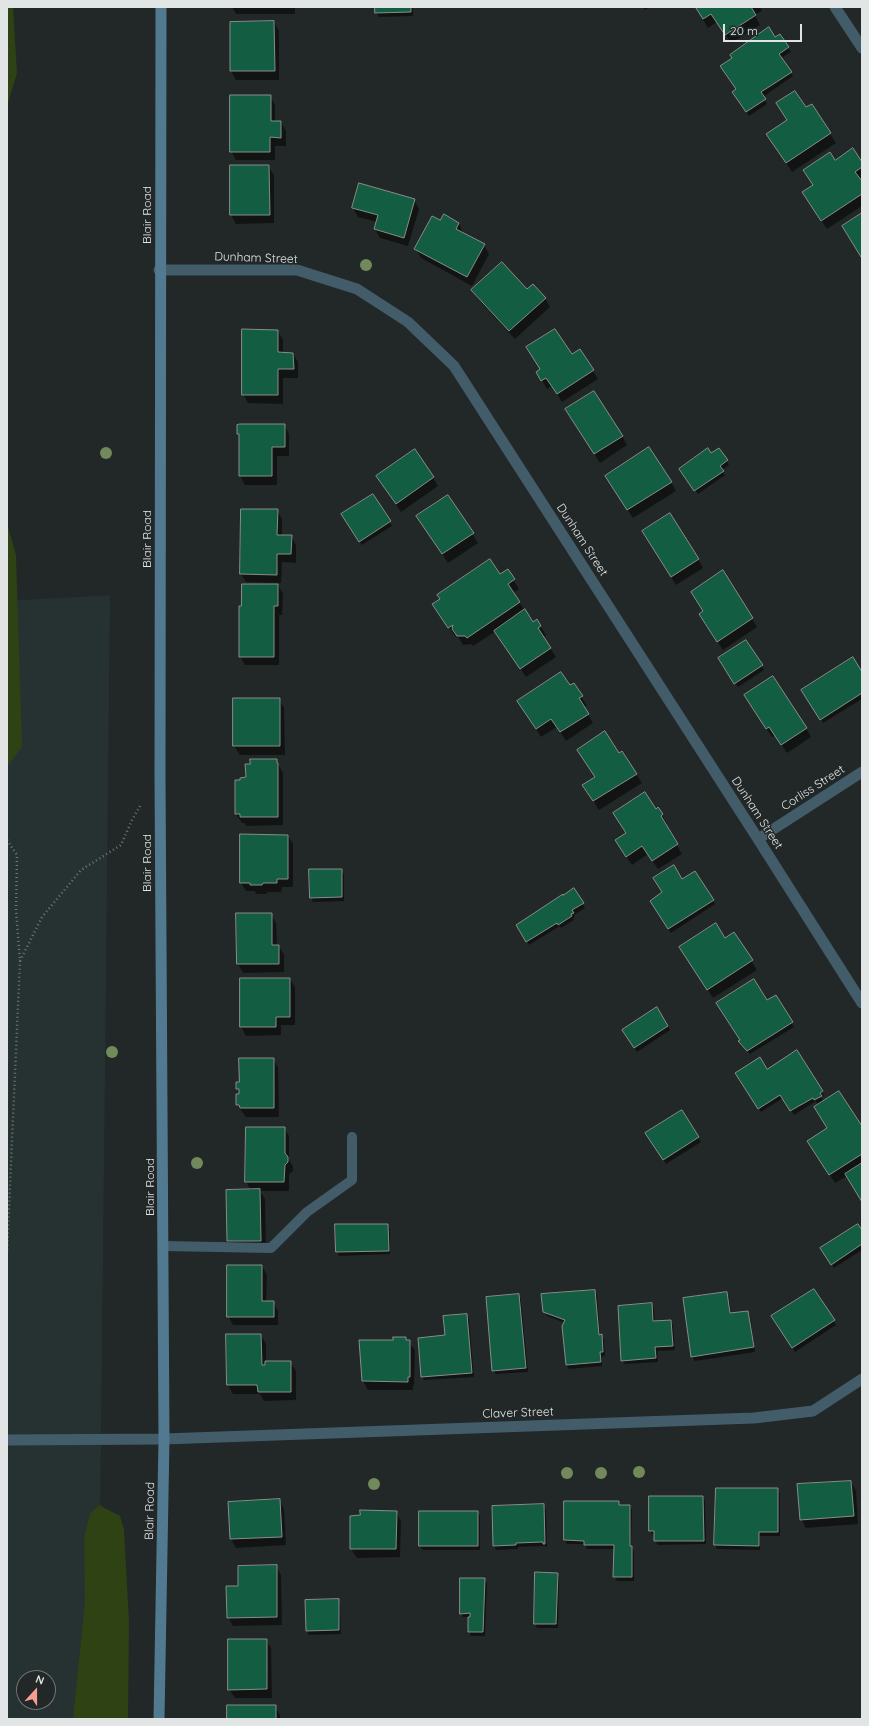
<!DOCTYPE html>
<style>
body{margin:0}
#map{position:relative;width:869px;height:1726px;overflow:hidden;background:#222727;font-family:Quicksand,sans-serif}
canvas{display:block}
.frame{position:absolute;inset:0;border:8px solid #e2e5e5;pointer-events:none}
.north{position:absolute;left:16px;top:1670px;width:40px;height:40px;box-sizing:border-box;background:#222727;border:1px solid #6f7373;border-radius:50%;rotate:21deg;font-size:11px;font-weight:700;line-height:16px;text-align:center;color:#e2e5e5}
.north::after{content:'';display:block;margin:auto;width:14px;height:18px;background:#f59c93;clip-path:polygon(50% 0,100% 100%,50% 72%,0 100%)}
.scale{position:absolute;left:723px;top:24px;width:79px;height:18px;box-sizing:border-box;border:2px solid #e2e5e5;border-top:0;padding-left:5px;font-size:12px;line-height:14px;white-space:nowrap;color:#e2e5e5;-webkit-text-stroke:3px #222727;paint-order:stroke}
</style>
<div id="map">
<canvas width="869" height="1726"></canvas>
<div class="frame"></div>
<div class="north">N</div>
<div class="scale">20 m</div>
</div>
<script>
const g = document.querySelector('canvas').getContext('2d');
g.lineJoin = 'round';
function fill(path, color) {
  g.fillStyle = color;
  g.fill(path, 'evenodd');
}
function trace(path, color, width, dash) {
  g.strokeStyle = color;
  g.lineWidth = width;
  g.lineCap = dash ? 'butt' : 'round';
  g.setLineDash(dash || []);
  g.stroke(path);
}
function write(font, color, halo, rows, align = 'center') {
  g.font = font + ' Quicksand,sans-serif';
  g.lineWidth = 3;
  g.setLineDash([]);
  g.textBaseline = 'middle';
  g.strokeStyle = halo;
  g.fillStyle = color;
  for (const [text, x, y, turn = 0] of rows) {
    g.save();
    g.translate(x, y);
    g.rotate((+turn || 0) * Math.PI / 180);
    g.textAlign = isNaN(turn) ? turn : align;
    if (halo) g.strokeText(text, 0, 0);
    g.fillText(text, 0, 0);
    g.restore();
  }
}
fill(new Path2D(`
 M110,595L98,1719H7V601ZM24,1678H48V1702H24Z`), '#263232');
fill(new Path2D(`
 M7,7H13L17,73L7,106Z
 M7,523L16,555L22,747L7,767Z
 M99,1505L120,1516L124,1529L129,1621L128,1719H73L85,1601L84,1538L90,1514Z`), '#2e4213');
fill(new Path2D(`
 M232,7H295V14H236Z
 M376,7H413V16L379,17L376,13Z
 M643,7H650L645,10Z
 M700,7H760L762,11L755,15L760,25L731,43L717,22L708,28L697,9Z
 M274,22L279,31V80H236L231,71V23Z
 M780,35L791,52L781,58L793,76L763,97L767,104L749,116L736,96L737,90L775,38Z
 M270,96L275,105V122H281L286,131V146H275V160H236L231,151Z
 M811,105L836,143L792,172L773,143L806,109Z
 M835,161L862,164V179L860,180L862,183V206L827,229L808,201L814,185Z
 M231,166H268L274,175V223L236,224L231,215Z
 M414,200L419,209L408,246L380,238L375,229L377,222L358,217L353,208Z
 M440,222L459,223L463,234L484,245L489,254L472,286L421,258L416,249Z
 M472,290H527L545,298L550,307L515,339L478,299Z
 M278,331L283,340V353L293,354L298,362V378H283V404L248,403L243,394Z
 M571,356L593,371L598,379L562,402L552,386L547,389L537,372Z
 M572,418L622,436L627,445L600,463Z
 M284,425L289,434V456H277V485H245L240,476V437L238,433Z
 M711,455L727,461L729,465L722,470L725,475L698,494L683,473Z
 M377,477H433L438,486L401,512Z
 M671,482L676,491L633,518L611,485Z
 M373,495L392,526L362,545L344,519Z
 M447,496L478,543L448,563L423,525Z
 M277,510L282,519V536H291L296,545V563L282,562L281,583L246,582L241,574Z
 M648,540L698,559L703,568L676,585Z
 M507,570L519,589L513,593L533,623L540,626L546,635L543,637L556,657L526,677L496,631L473,646L471,644L463,645L457,635L455,636L439,613Z
 M723,572L757,627L723,650L705,623L704,611Z
 M278,585L283,594L282,615H279V665H245L240,656Z
 M746,641L764,670L738,687L721,662Z
 M862,674V699L823,723L803,690Z
 M573,684L587,706L584,707L593,723L566,741L557,727L541,737L524,710Z
 M234,699H279L284,708L285,755H240L234,746Z
 M750,704L806,728L811,737L787,753L775,735L772,737Z
 M622,752L642,783L599,810L589,794L596,777Z
 M276,760L283,773V825L246,826L245,823H242L236,814V781L247,778Z
 M658,808L667,824L665,825L682,854L658,869L648,854L632,865L621,849L627,833Z
 M288,836L293,844V887H282L281,892H267V894H256L255,891H246L241,883Z
 M341,870L344,874V901L313,902L311,897Z
 M682,880L713,900L715,904L671,933L653,905L663,893Z
 M574,890L585,908L574,915L575,917L573,918L574,920L561,928L560,926L529,945L517,925L562,895L563,896Z
 M271,914L276,923L277,946H279L284,955V972L243,973L238,964Z
 M734,933L757,970L713,998L686,956L725,939Z
 M290,979L295,987V1025H281V1035L246,1036L241,1027Z
 M776,996L794,1027L750,1054L742,1045L767,1002Z
 M668,1026L670,1030L637,1052L623,1030Z
 M797,1052L824,1095L821,1097L824,1102L862,1128V1200L847,1176L835,1183L813,1150L828,1129L816,1101L794,1115L783,1098L761,1112L737,1073L767,1070Z
 M273,1059L278,1067L279,1117H246L237,1105L241,1095L237,1089V1083Z
 M681,1111L701,1142L666,1164L647,1133Z
 M284,1128L289,1136V1160L293,1166V1171L289,1174V1191H260L265,1199L266,1250H233L228,1241L251,1190L246,1182Z
 M388,1225L390,1229V1254L339,1256L337,1252Z
 M862,1232V1250L834,1268L824,1253Z
 M262,1266L267,1275L266,1302H273L278,1311V1325H233L228,1316Z
 M814,1290L836,1325L795,1352L775,1321Z
 M595,1291L597,1295L600,1335L604,1339L605,1356H602V1366L569,1369L566,1365L565,1323L547,1316L544,1311Z
 M726,1293L729,1297L731,1314L748,1312L750,1316L755,1352L695,1361L692,1357Z
 M518,1295L521,1299L528,1372L496,1374L493,1370Z
 M651,1304L654,1309L655,1322L671,1321L673,1325L675,1350L657,1351L658,1362L625,1364L622,1360Z
 M467,1315L469,1319L474,1377L424,1380L422,1376L446,1336Z
 M261,1335L266,1344V1362H290L296,1371V1400L264,1401L260,1394H233L228,1385Z
 M405,1338L415,1350L414,1386L413,1385V1390H368L363,1381L394,1341Z
 M851,1482L856,1491L858,1524L806,1528L801,1519Z
 M717,1489H778L780,1494V1536H760V1550L717,1549L715,1545Z
 M650,1497H703L705,1501L706,1544L658,1545L655,1541V1535H653L650,1531Z
 M279,1500L284,1509L286,1545L236,1548L231,1539L229,1503Z
 M565,1502H618L621,1506H630L632,1510L631,1547L634,1551V1581H617L614,1576L615,1549H587L585,1544H567L565,1540Z
 M543,1505L546,1510L547,1548L545,1546L518,1547V1549L496,1550L494,1546Z
 M396,1512L401,1521L400,1557L357,1558L351,1549Z
 M420,1512H478L480,1516V1550H423L420,1546Z
 M276,1566L281,1575L282,1625L233,1626L228,1617L239,1587Z
 M557,1574L559,1578L558,1628H537L535,1623Z
 M484,1579L487,1583L485,1636H471L469,1632V1617H463L461,1613Z
 M338,1600L340,1604L341,1634L309,1635L307,1631Z
 M266,1640L271,1648L272,1698H235L229,1689Z
 M275,1706L280,1715V1719H228Z`), '#0007');
const building = new Path2D(`
 M375,7H411V12L375,13Z
 M698,7H751L756,15L725,35L711,14L703,19L696,8Z
 M274,21L275,71H230V22Z
 M769,27L775,37L780,34L789,47L779,54L792,72L761,92L766,99L746,112L732,92L736,89L720,66L732,58L730,55Z
 M795,91L806,107L812,104L831,133L786,163L766,134L787,120L776,103Z
 M230,95H271V121H281V138L270,137V152H230Z
 M853,148L862,162V167L855,172L862,181V194L821,221L802,192L813,185L803,170L830,152L835,160Z
 M230,165H269L270,215H230Z
 M359,183L415,199L404,238L374,229L378,215L352,208Z
 M862,213V256L861,257L842,226Z
 M444,214L459,223L456,229L485,244L467,277L414,249L432,216L440,220Z
 M502,262L527,289L533,284L546,298L509,331L471,290Z
 M242,329L278,330V352L293,353L294,369H278V395H242Z
 M555,329L572,354L580,349L594,370L557,394L546,378L541,381L536,372L540,369L526,347Z
 M594,391L623,436L594,454L565,409Z
 M240,424H285V447H272V476H239V434H237V425Z
 M649,447L672,482L627,510L605,476Z
 M708,448L711,453L719,448L728,460L720,466L724,471L694,491L679,469Z
 M415,449L434,477L396,504L376,476Z
 M373,494L391,521L359,542L341,514Z
 M448,495L474,533L442,554L416,516Z
 M241,509H278L277,535H292L291,554H277V575L240,574Z
 M670,513L699,559L671,577L642,531Z
 M490,559L500,574L508,569L515,579L508,584L520,602L467,638L465,636H457L452,629L453,625L448,628L432,604L440,599L437,595Z
 M723,570L753,618L717,642L699,614L703,611L691,592Z
 M242,584H278V606H274V657H239V606H241Z
 M525,609L533,622L537,619L541,626L538,628L551,648L520,669L494,631Z
 M746,640L763,665L734,684L718,658Z
 M853,657L862,672V693L820,720L801,690Z
 M561,672L570,685L574,683L583,696L579,698L589,714L560,732L551,719L536,729L517,701Z
 M773,676L807,728L781,745L769,727L766,729L744,695Z
 M233,698H280V746H233Z
 M605,731L619,753L622,751L637,774L593,801L582,785L595,777L577,750Z
 M250,759H277V763H278V817H240V814H235V780H240V778L246,777L245,764H250Z
 M645,792L656,809L658,807L663,814L661,816L678,844L652,861L642,846L626,857L615,840L626,833L613,813Z
 M240,834L288,835V879H277V883H263L262,885H250V883H240Z
 M674,865L682,879L695,871L714,900L668,929L650,901L662,892L653,878Z
 M309,869H342V897L310,898Z
 M574,888L584,903L572,910L574,913L571,914L572,916L558,925L557,923L526,942L516,925L563,894V895Z
 M236,913H272V945H279V964H237Z
 M716,923L725,938L734,932L753,960L707,990L679,947Z
 M240,978H290V1017H276V1027H240Z
 M754,979L767,1000L776,995L793,1022L747,1051L738,1041L740,1040L716,1003Z
 M657,1007L668,1026L634,1048L622,1030Z
 M797,1050L823,1091L820,1093L822,1096L814,1100L813,1098L790,1111L780,1095L758,1109L735,1073L760,1057L767,1069Z
 M239,1058H274V1108H240L239,1105H236V1094H239V1089H236V1082H239Z
 M839,1091L862,1126V1154L829,1175L807,1141L827,1128L814,1107Z
 M682,1110L699,1137L663,1160L645,1133Z
 M246,1127H285V1153L288,1157V1162L285,1165L284,1182H245Z
 M862,1163V1202L845,1174Z
 M260,1189L261,1241H227L226,1190Z
 M335,1224H388L389,1251L336,1252Z
 M858,1224L862,1230V1244L831,1265L820,1248Z
 M227,1265H262V1301H274V1317H227Z
 M814,1289L835,1320L792,1348L771,1316Z
 M595,1290L599,1335L602,1334L603,1352H600L601,1362L566,1365L562,1326L565,1320L543,1312L541,1294Z
 M727,1292L730,1313L748,1311L754,1347L691,1357L683,1298Z
 M519,1294L526,1368L492,1371L486,1297Z
 M652,1303L653,1321L671,1320L673,1346L655,1347L656,1358L621,1361L618,1306Z
 M467,1314L472,1373L421,1377L418,1338L445,1335L443,1316Z
 M226,1334H261L262,1365H265V1361H291V1392H258L257,1385H227Z
 M393,1337H406V1340H410V1377H408V1382L362,1381L359,1340H393Z
 M851,1481L854,1516L800,1520L797,1484Z
 M716,1488H778V1532H759V1546L714,1545Z
 M649,1496H703L704,1541H654V1531H649Z
 M280,1499L282,1537L230,1539L228,1502Z
 M564,1501H619V1505H630V1546H632V1577H613L614,1545H584V1541L564,1540Z
 M544,1504L545,1544H543V1542L516,1543V1545L493,1546L492,1506Z
 M360,1510L397,1511L396,1549H350V1516L360,1515Z
 M419,1511H478V1546H419Z
 M277,1565V1617L227,1618L226,1586H238V1566Z
 M535,1572L558,1573L556,1624H534Z
 M460,1578H485L483,1632H468V1617H470V1613L460,1614Z
 M339,1599V1630L306,1631L305,1600Z
 M228,1639H267V1689L228,1690Z
 M227,1705H276V1719H227Z`);
fill(building, '#135e43');
trace(building, '#888c8a', 1);
trace(new Path2D(`
 M7,840L17,855L16,910L20,961L7,1253
 M20,961L42,917L81,870L121,845L132,820L140,806`), '#727676', 2.5, [1, 3]);
trace(new Path2D(`
 M163,1246L271,1248L307,1212L352,1180V1137`), '#435c6a', 10);
trace(new Path2D(`
 M159,270H297L357,289L408,322L454,366L758,839L862,1003
 M758,839L862,772
 M7,1440L164,1439L754,1418L813,1411L862,1379`), '#435c6a', 11);
trace(new Path2D(`
 M835,7L862,48`), '#435c6a', 11);
trace(new Path2D(`
 M159,1719L164,1439L160,776L161,7`), '#517a90', 11);
g.fillStyle = '#72895c';
for (const [x, y] of [
 [366,265],
 [106,453],
 [112,1052],
 [197,1163],
 [639,1472],
 [567,1473],
 [601,1473],
 [374,1484]
]) {
  g.beginPath();
  g.arc(x, y, 6, 0, 2 * Math.PI);
  g.fill();
}
write('12px', '#e2e5e5', '#222727', [
 ["Blair Road",147,215,-90],
 ["Dunham Street",256,258,2],
 ["Blair Road",147,539,-90],
 ["Dunham Street",582,540,57],
 ["Corliss Street",813,788,-33],
 ["Dunham Street",757,813,57],
 ["Blair Road",147,863,-90],
 ["Blair Road",150,1187,-90],
 ["Claver Street",518,1413,-2],
 ["Blair Road",150,1511,-89]
]);
</script>
